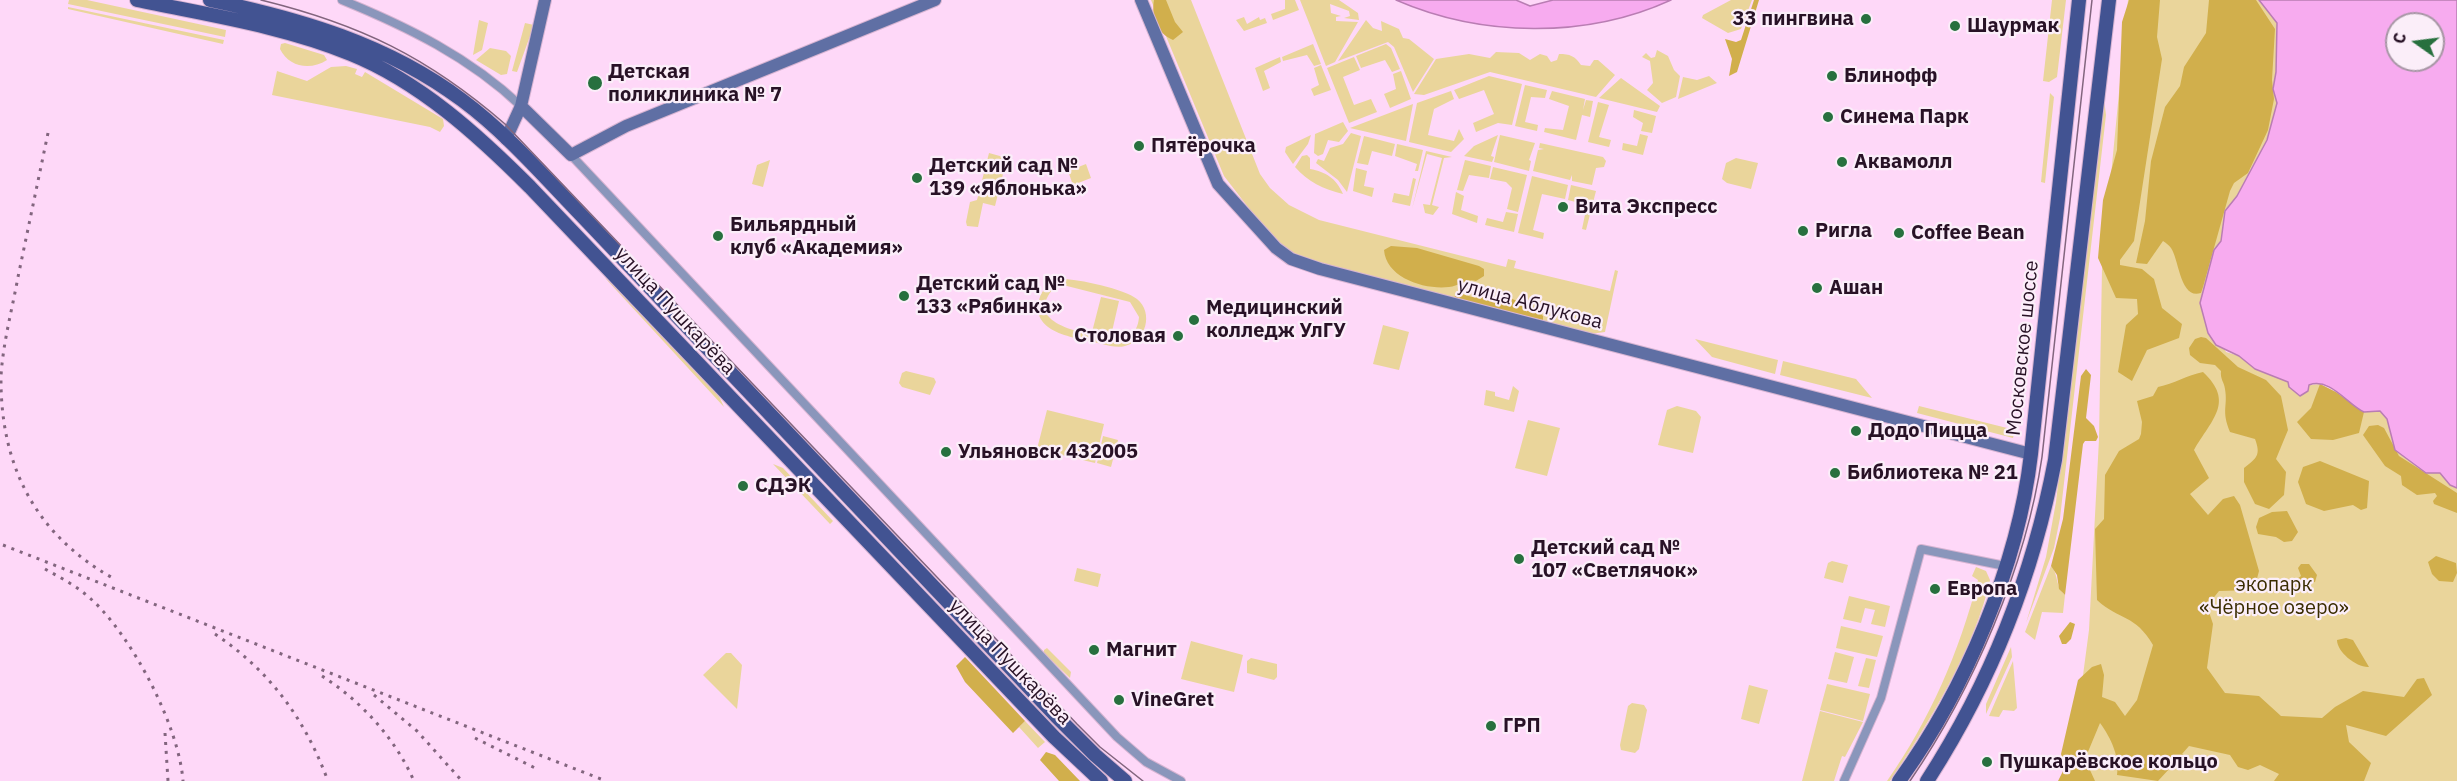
<!DOCTYPE html>
<meta charset="utf-8">
<style>
body{margin:0}
#map{position:relative;width:2457px;height:781px;overflow:hidden;background:#fed8f8;font-family:"IBM Plex Sans",sans-serif}
canvas{display:block}
.north{position:absolute;left:2385px;top:12px;width:60px;height:60px;box-sizing:border-box;background:#fbeef9;border:2px solid #a796a5;border-radius:50%;rotate:284deg;font-size:16px;font-weight:700;line-height:24px;text-align:center;color:#281226}
.north::after{content:'';display:block;margin:auto;width:21px;height:27px;background:#27703e;clip-path:polygon(50% 0,100% 100%,50% 72%,0 100%)}
</style>
<div id="map">
<canvas width="2457" height="781"></canvas>
<div class="north">С</div>
</div>
<script>
const g = document.querySelector('canvas').getContext('2d');
g.lineJoin = 'round';
function fill(path, color) {
  g.fillStyle = color;
  g.fill(path, 'evenodd');
}
function trace(path, color, width, dash) {
  g.strokeStyle = color;
  g.lineWidth = width;
  g.lineCap = dash ? 'butt' : 'round';
  g.setLineDash(dash || []);
  g.stroke(path);
}
function write(font, color, halo, rows, align = 'center') {
  g.font = font + ' "IBM Plex Sans",sans-serif';
  g.lineWidth = 4.5;
  g.setLineDash([]);
  g.textBaseline = 'middle';
  g.strokeStyle = halo;
  g.fillStyle = color;
  for (const [text, x, y, turn = 0] of rows) {
    g.save();
    g.translate(x, y);
    g.rotate((+turn || 0) * Math.PI / 180);
    g.textAlign = isNaN(turn) ? turn : align;
    if (halo) g.strokeText(text, 0, 0);
    g.fillText(text, 0, 0);
    g.restore();
  }
}
fill(new Path2D(`
 M69,0H87L226,30L225,37L68,4Z
 M1151,0H1191L1260,174L1270,188L1289,205L1319,220L1506,267L1508,259L1516,261L1514,268L1610,291L1615,270L1618,271L1605,332L1590,334L1316,264L1297,256L1275,242L1224,176Z
 M1285,0H1295L1299,10L1273,20L1271,14L1285,9Z
 M1300,0H1339L1358,13L1359,20L1344,18L1350,16L1349,11L1330,4L1331,13L1341,16L1336,17V21L1358,22L1335,62L1326,66Z
 M1731,0H1752L1741,29L1728,33L1702,18L1703,15Z
 M2052,0H2066L2057,77L2049,82L2043,81Z
 M2128,0H2259L2277,23L2276,72L2273,89L2277,103L2267,140L2237,196L2225,211L2221,241L2214,250L2200,303L2226,352L2239,356L2255,369L2288,382L2289,387L2300,396L2309,385L2320,384L2348,400L2355,409L2364,412L2380,411L2387,419L2395,450L2426,473H2440L2450,485L2457,488V781H2069L2089,630L2099,439L2102,268Z
 M68,7L224,40L223,44L68,9Z
 M1244,17L1247,24L1259,17L1260,20L1265,18L1267,23L1244,31L1236,20Z
 M479,20L488,23L482,50L473,55Z
 M1366,20L1373,28L1382,31L1381,21L1399,29L1403,38L1409,39L1434,59L1413,92L1394,47L1388,42L1338,61Z
 M525,23L534,25L517,72L512,71Z
 M285,43L324,55L327,60C310,71 289,67 280,49L281,44Z
 M1313,44L1321,64L1314,66L1307,55L1283,61L1282,57Z
 M1386,44L1391,48L1400,69L1392,72L1385,60L1361,68L1356,56Z
 M490,48L506,51L511,56L507,74L501,75L476,60Z
 M1657,50L1668,56L1674,70L1680,76L1676,97L1662,103L1647,90L1653,83L1650,61L1642,57L1646,53L1651,58L1655,57Z
 M1496,52L1519,53L1530,60L1540,54L1547,56L1551,62L1557,60L1559,54C1570,54 1575,56 1581,65L1590,66L1594,60H1598L1615,75L1596,97L1490,72L1424,95L1414,94L1436,59L1469,54L1490,58Z
 M1280,57L1281,62L1264,71L1270,88L1263,91L1255,68Z
 M1354,57L1360,70L1343,77L1354,105L1371,99L1377,112L1349,123L1327,68Z
 M1321,65L1331,90L1314,96L1311,89L1319,85L1314,68Z
 M331,67L346,66L357,69L355,74L362,77L365,72L443,119L444,126L440,132L430,127L272,95L277,71L307,81Z
 M1401,71L1411,99L1390,108L1384,94L1396,89L1393,74Z
 M1489,76L1522,84L1512,125L1498,123L1476,132L1473,123L1494,114L1484,90L1459,99L1454,90Z
 M1709,76L1717,83L1678,99L1683,77L1697,80Z
 M1621,78L1660,106L1657,112L1599,98Z
 M1525,85L1547,90L1545,98L1531,97L1525,122L1538,125L1537,131L1515,126Z
 M1451,91L1454,99L1434,109L1428,135L1454,141L1459,129L1464,139L1451,152L1409,142L1417,103Z
 M1552,91L1585,99L1583,110L1586,100L1593,101L1590,117L1582,115L1576,140L1544,132L1545,128L1563,130L1569,106L1549,99Z
 M2103,91L2106,115L2060,518L2054,548L2026,623L2046,557L2056,502Z
 M2050,93L2054,97L2045,183L2041,182Z
 M1598,102L1609,105L1599,137L1611,140L1609,147L1588,142Z
 M1413,104L1406,141L1350,128Z
 M1634,110L1656,116L1652,133L1641,131L1643,123L1633,117Z
 M1343,122L1348,131L1339,142L1328,140L1323,154L1318,156L1314,153L1315,134Z
 M1351,133L1361,136L1347,192L1338,180L1316,163L1318,159L1324,161L1330,148L1343,144Z
 M1640,134L1648,136L1643,155L1622,150L1623,143L1637,146Z
 M1311,135L1308,144L1293,164L1285,152L1286,147Z
 M1498,135L1491,156L1494,157L1492,162L1464,156L1474,146Z
 M1500,135L1535,143L1529,160L1531,161L1529,171L1494,162Z
 M1364,136L1395,144L1392,156L1372,151L1368,165L1357,163Z
 M1540,143L1603,157L1606,161L1604,167L1596,168L1592,185L1572,181V175L1570,180L1533,171L1538,150L1544,149L1539,148Z
 M1397,144L1423,150L1418,171H1415L1417,164L1395,156Z
 M1426,151L1452,157L1444,158L1432,205L1439,207L1433,215L1425,213L1423,204L1430,205L1442,158L1427,154L1412,209Z
 M989,153L1007,158L995,206L983,203L978,227L967,226L966,222L970,202L977,200Z
 M1307,155L1310,158V169C1326,172 1336,178 1343,194C1323,189 1308,182 1295,167L1302,156Z
 M1736,158L1758,163L1751,189L1727,183L1722,179L1726,163Z
 M770,160L763,187L752,184L757,165Z
 M1465,160L1491,166L1489,178L1469,175L1463,191L1457,190Z
 M1086,164L1091,178L1073,185L1068,171Z
 M1493,167L1527,175L1518,212L1507,209L1512,188L1506,182L1490,179Z
 M1356,168L1367,171L1364,186L1374,188L1372,197L1353,191Z
 M1532,176L1568,185L1565,199L1542,194L1533,230L1544,233L1543,239L1518,233Z
 M1413,178L1416,179L1410,206L1392,202L1394,193L1409,196Z
 M1571,185L1596,191L1586,230L1582,229L1587,205L1568,200Z
 M1456,192L1464,196L1461,210L1478,216L1477,223L1452,214Z
 M1506,212L1518,214L1514,232L1485,225L1487,218L1503,222Z
 M605,278L618,288L718,394L724,407Z
 M1062,279C1078,279 1125,289 1137,299C1154,313 1146,341 1125,346C1118,348 1110,346 1102,344C1080,338 1030,335 1039,300C1042,288 1051,282 1062,279ZM1067,286L1130,302L1139,317C1138,331 1130,340 1116,340C1097,335 1029,328 1048,296C1052,288 1059,286 1067,286Z
 M1101,297L1119,301L1111,336L1092,332Z
 M1383,325L1409,332L1399,370L1373,364Z
 M1695,339L1778,360L1775,374L1712,357Z
 M1783,361L1856,379L1872,398L1780,375Z
 M906,371L934,378L936,382L930,395L902,387L899,383L902,373Z
 M1513,386L1519,391L1514,412L1484,405L1486,390L1495,392V396L1509,400Z
 M1677,406L1696,411L1701,417L1693,453L1658,445L1667,410Z
 M1919,406L2015,430L2013,438L1917,413Z
 M1047,410L1104,424L1095,463L1037,449Z
 M1528,420L1560,428L1547,476L1515,468Z
 M1103,436L1118,440L1111,467L1097,463Z
 M773,464L783,468L833,521L830,524Z
 M1832,561L1848,565L1843,583L1824,578L1828,563Z
 M2051,566C2059,575 2055,587 2065,595L2063,613L2042,612L2035,640L2025,632Z
 M1976,567L1986,571L1990,580C1976,646 1927,726 1890,781H1887C1930,720 1959,652 1978,580L1972,576Z
 M1077,568L1101,574L1098,587L1074,581Z
 M1849,596L1890,606L1885,627L1871,624L1875,610L1865,608L1861,623L1843,619Z
 M1841,626L1883,636L1877,657L1836,648Z
 M1191,641L1243,655L1234,692L1181,679Z
 M2011,647L2012,657L1986,714V704Z
 M1047,648L1071,672L1070,678L1044,653V650Z
 M1835,652L1854,657L1847,683L1828,679Z
 M726,653H731L742,665L737,709L703,675Z
 M1251,658L1277,664V677L1274,680L1247,673V661Z
 M1866,658L1876,660L1869,688L1858,686Z
 M2013,661L2017,708L2014,711L2003,710L1999,717L1989,716Z
 M1827,684L1870,694L1863,721L1820,710Z
 M1749,685L1768,690L1759,724L1741,719Z
 M1632,703L1644,705L1647,710L1639,749L1635,753L1621,750L1620,745L1628,706Z
 M1820,711L1863,722L1845,757L1842,756L1834,781H1802Z
 M1025,721L1045,742L1038,748L1019,727Z`), '#ead59b');
fill(new Path2D(`
 M1166,0L1175,22L1183,32L1173,40C1157,33 1151,17 1154,0Z
 M1754,0H1759L1737,72L1729,76L1732,59L1725,39L1736,42L1741,40Z
 M2129,0H2160L2157,37L2162,59L2134,241L2120,260V265L2142,269L2154,279L2162,308L2182,324L2179,338L2147,350L2132,381L2118,372L2126,325L2138,314L2137,299L2116,298L2098,258L2103,200L2117,150L2122,22Z
 M2209,0H2256L2275,29L2272,80L2274,99L2268,130L2248,173L2234,183L2230,191L2203,287L2201,293C2180,300 2179,259 2171,248C2169,245 2166,243 2163,241L2147,264L2136,263L2145,221L2151,161L2165,107L2180,86L2184,67L2206,33Z
 M1391,246L1417,248L1479,266L1484,269V276L1476,281C1466,278 1460,286 1449,287C1425,290 1386,278 1384,250Z
 M1459,293L1472,297H1507L1533,307L1543,316V320L1453,298Z
 M2201,337L2206,338L2238,367L2266,380L2281,396L2288,430L2276,459L2286,472L2284,495L2269,509L2255,504L2244,482V468C2257,458 2261,455 2255,439L2230,432C2221,410 2228,407 2225,389C2224,382 2220,379 2221,371L2215,365L2200,363L2190,355L2189,348L2195,339Z
 M2086,369L2091,375L2086,418L2094,426L2098,437L2096,441H2085L2083,444L2065,595L2059,589L2057,575L2051,566L2063,519L2081,376Z
 M2203,372C2235,402 2212,419 2194,450L2209,478L2190,494L2208,515L2223,499L2234,496L2240,505L2259,571L2254,590L2219,591L2207,606L2213,624L2207,668L2225,693L2259,696L2281,716L2322,718L2335,707L2363,691L2404,697L2417,679L2424,678L2432,695L2386,736L2346,725L2349,742L2371,763L2364,781H2274L2279,774L2260,765L2248,770L2238,767L2230,755L2189,746L2182,754L2191,764L2179,769L2170,768L2158,781L2117,775C2120,757 2111,738 2100,723L2085,759L2095,781H2058L2065,767L2061,754L2078,680L2092,667L2101,664L2104,675L2102,697L2115,702L2125,716L2137,700L2153,645C2135,614 2120,621 2097,600L2095,529L2104,519L2105,475L2119,451L2139,439L2141,434L2142,422L2137,401L2153,396L2158,387C2174,384 2187,375 2203,372Z
 M2320,384L2336,392L2364,412L2359,433L2333,440L2311,439L2297,422L2311,408Z
 M2378,425L2384,428L2399,456L2457,493V513L2434,504L2433,501L2437,496L2435,493L2417,495L2402,485L2401,476L2385,466L2363,435L2369,426Z
 M2320,461L2369,481L2367,508L2361,510L2353,505L2324,511L2306,504L2298,482L2303,467Z
 M2287,511L2298,532L2292,541L2284,542L2276,537L2258,534L2256,527L2259,518L2272,512Z
 M2436,556L2456,563L2457,573L2453,582L2439,581L2432,574L2428,562Z
 M2301,564H2309L2317,575L2315,582L2306,584L2302,590L2295,588L2293,582L2301,576L2298,568Z
 M2070,622L2075,624L2071,639L2066,644H2062L2059,636Z
 M2346,638L2353,640L2369,667C2357,668 2337,652 2337,640Z
 M965,657L1025,721L1013,733L965,682L956,666Z
 M1046,752L1055,755L1080,781H1059L1040,760Z`), '#d1af4c');
const water = new Path2D(`
 M1396,0H1516L1530,6L1553,0H1671C1586,39 1481,37 1396,0Z
 M2259,0H2457V488L2450,485L2440,473H2426L2395,450L2387,419L2380,411L2364,412C2348,405 2330,377 2309,385L2308,391L2300,396L2289,387L2288,382L2255,369L2239,356L2216,345L2208,333L2200,303L2214,250L2221,241L2225,211L2237,196L2267,140L2277,103L2273,89L2276,72L2277,23ZM2397,24H2433V60H2397Z`);
fill(water, '#f7abef');
trace(water, '#b97db3', 1.5);
const street = new Path2D(`
 M342,0C408,27 469,57 521,106
 M571,155L1117,737L1146,762L1181,781
 M1844,781L1881,698L1921,549L2005,566`);
const secondary = new Path2D(`
 M1141,0L1218,184L1276,248L1291,259L1320,269L2031,454
 M521,106L571,155L626,126L935,0
 M506,139L521,106L545,0`);
const primary = new Path2D(`
 M137,0C208,15 283,26 351,54C420,82 478,135 530,187L1054,737L1101,781
 M210,0C300,19 387,44 462,100C508,134 547,180 587,221L1056,716L1095,755L1125,781
 M1899,781C1965,690 2018,566 2031,454L2079,0
 M1927,781C1991,682 2033,576 2055,460L2109,0`);
trace(street, '#d7b4d2', 10);
trace(secondary, '#d7b4d2', 14);
trace(primary, '#d7b4d2', 16);
trace(street, '#8a96bb', 8);
trace(secondary, '#5f6fa4', 12);
trace(primary, '#425392', 14);
trace(new Path2D(`
 M261,0C359,24 428,57 505,124L1077,724L1100,747L1143,781
 M1910,781C1973,689 2026,567 2042,457L2092,0`), '#82657e', 1.5);
trace(new Path2D(`
 M48,133C38,181 28,229 18,277C12,310 3,343 1,376C0,464 34,533 111,577
 M3,545L606,781
 M45,569C61,578 77,586 91,599C132,636 179,726 183,781
 M215,634C270,671 305,719 328,781
 M322,676C361,701 395,738 414,781
 M374,695L417,731L462,781
 M165,733L168,781
 M475,738L537,769`), '#82657e', 3, [3, 6]);
for (const [x, y, r, color] of [
 [1866,19,6,"#27703e"],
 [1955,26,6,"#27703e"],
 [1832,76,6,"#27703e"],
 [595,83,8,"#27703e"],
 [1828,117,6,"#27703e"],
 [1139,146,6,"#27703e"],
 [1842,162,6,"#27703e"],
 [917,178,6,"#27703e"],
 [1563,207,6,"#27703e"],
 [1803,231,6,"#27703e"],
 [1899,233,6,"#27703e"],
 [718,236,6,"#27703e"],
 [1817,288,6,"#27703e"],
 [904,296,6,"#27703e"],
 [1194,320,6,"#27703e"],
 [1178,336,6,"#27703e"],
 [1856,431,6,"#27703e"],
 [946,452,6,"#27703e"],
 [1835,473,6,"#27703e"],
 [743,486,6,"#27703e"],
 [1519,559,6,"#27703e"],
 [1935,589,6,"#27703e"],
 [1094,650,6,"#27703e"],
 [1119,700,6,"#27703e"],
 [1491,726,6,"#27703e"],
 [1987,762,6,"#27703e"]
]) {
  const dot = new Path2D();
  dot.arc(x, y, r, 0, 2 * Math.PI);
  g.fillStyle = color;
  g.fill(dot);
  trace(dot, '#fbeef9', 2);
}
write('bold 20px', '#281226', '#fbeef9', [
 ["33 пингвина",1854,19,"right"],
 ["Шаурмак",1967,26],
 ["Детская",608,72],
 ["поликлиника № 7",608,95],
 ["Блинофф",1844,76],
 ["Синема Парк",1840,117],
 ["Пятёрочка",1151,146],
 ["Аквамолл",1854,162],
 ["Детский сад №",929,166],
 ["139 «Яблонька»",929,189],
 ["Вита Экспресс",1575,207],
 ["Бильярдный",730,225],
 ["клуб «Академия»",730,248],
 ["Ригла",1815,231],
 ["Coffee Bean",1911,233],
 ["Детский сад №",916,284],
 ["133 «Рябинка»",916,307],
 ["Ашан",1829,288],
 ["Медицинский",1206,308],
 ["колледж УлГУ",1206,331],
 ["Столовая",1166,336,"right"],
 ["Додо Пицца",1868,431],
 ["Ульяновск 432005",958,452],
 ["Библиотека № 21",1847,473],
 ["СДЭК",755,486],
 ["Детский сад №",1531,548],
 ["107 «Светлячок»",1531,571],
 ["Европа",1947,589],
 ["Магнит",1106,650],
 ["VineGret",1131,700],
 ["ГРП",1503,726],
 ["Пушкарёвское кольцо",1999,762]
], 'left');
write('20px', '#281226', '#fbeef9', [
 ["улица Аблукова",1530,304,15],
 ["улица Пушкарёва",675,311,47],
 ["Московское шоссе",2023,348,-84],
 ["улица Пушкарёва",1010,662,46]
]);
write('20px', '#3a2c00', '#fbeef9', [
 ["экопарк",2274,585],
 ["«Чёрное озеро»",2274,608]
]);
</script>
